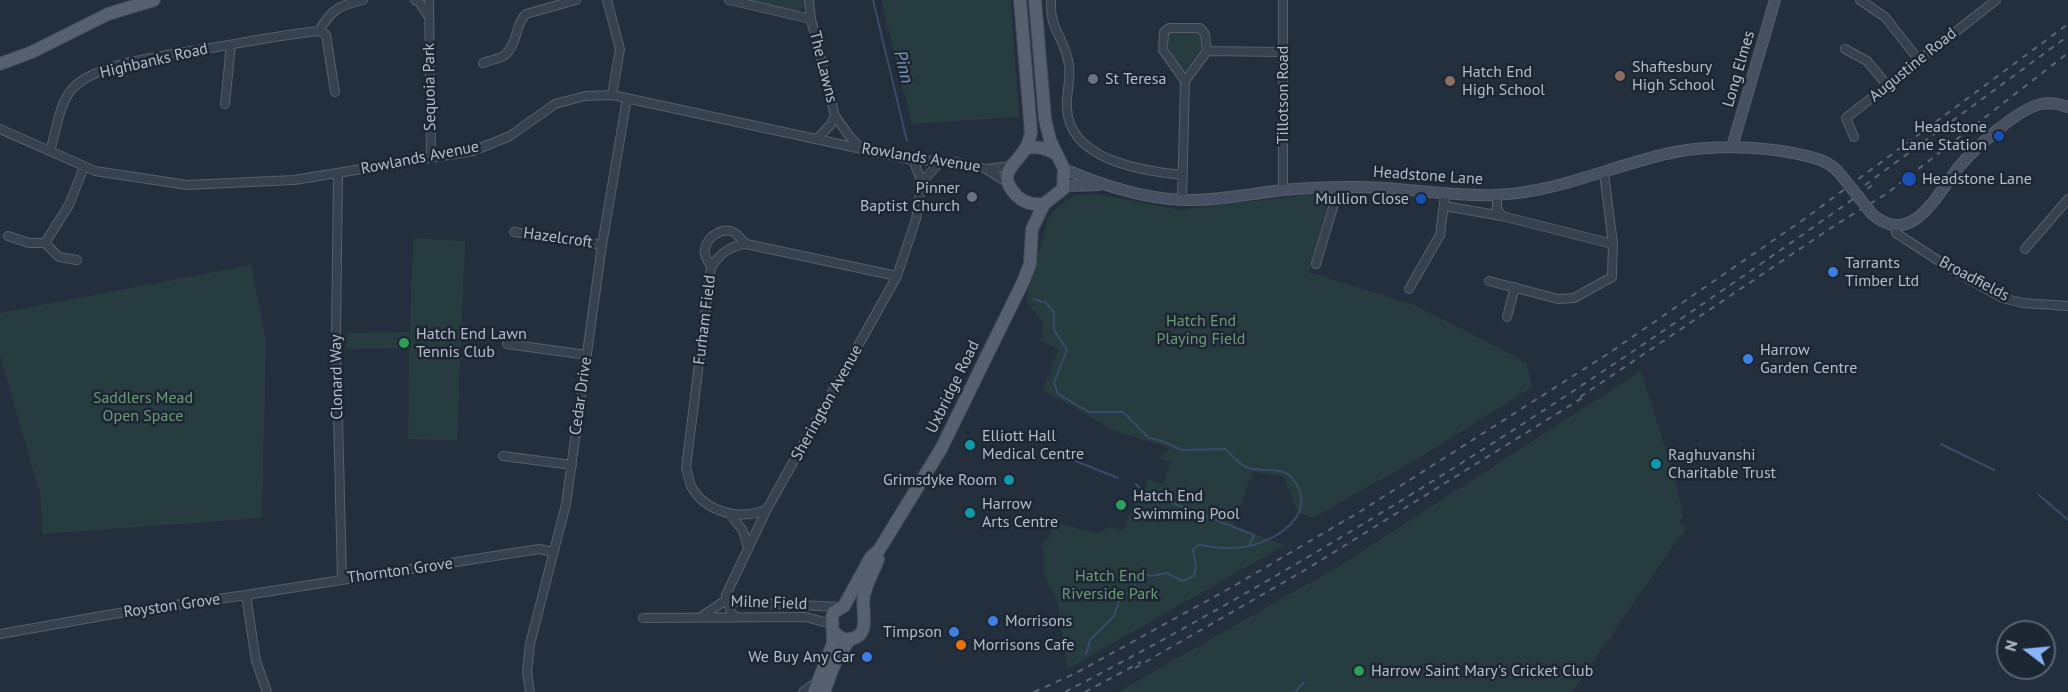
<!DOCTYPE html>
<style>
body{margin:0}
#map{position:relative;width:2068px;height:692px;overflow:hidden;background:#242f3e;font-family:"PT Sans",sans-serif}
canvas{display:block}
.north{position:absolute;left:1996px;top:620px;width:60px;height:60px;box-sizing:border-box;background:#1d2633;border:2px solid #59626f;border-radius:50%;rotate:286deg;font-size:16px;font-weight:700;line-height:24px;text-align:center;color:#b4bcc9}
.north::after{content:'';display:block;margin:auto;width:21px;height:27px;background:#8ab4f8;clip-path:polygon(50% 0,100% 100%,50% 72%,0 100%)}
</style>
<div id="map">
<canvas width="2068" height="692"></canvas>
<div class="north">N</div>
</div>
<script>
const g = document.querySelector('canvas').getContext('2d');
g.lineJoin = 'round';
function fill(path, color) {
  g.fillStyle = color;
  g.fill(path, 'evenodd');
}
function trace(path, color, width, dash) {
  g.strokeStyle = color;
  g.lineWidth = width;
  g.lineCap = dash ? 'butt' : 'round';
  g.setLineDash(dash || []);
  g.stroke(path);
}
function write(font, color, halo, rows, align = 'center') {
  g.font = font + ' "PT Sans",sans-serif';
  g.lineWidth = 5;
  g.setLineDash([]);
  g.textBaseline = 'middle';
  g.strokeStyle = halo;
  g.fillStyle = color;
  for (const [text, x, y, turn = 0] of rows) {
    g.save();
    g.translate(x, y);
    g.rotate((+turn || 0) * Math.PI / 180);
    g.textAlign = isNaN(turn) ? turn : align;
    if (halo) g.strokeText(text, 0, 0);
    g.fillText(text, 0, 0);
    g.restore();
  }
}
fill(new Path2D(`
 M744,0H805V6L798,12Z
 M881,0H1011L1019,117L912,124Z
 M1176,31H1196L1202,38V48L1185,71C1175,59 1167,51 1168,34Z
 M1330,192L1309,272L1417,306L1527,363L1532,387L1424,455L1313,518L1298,512L1283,476L1253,472L1233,525L1285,545L1067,669L1057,600L1043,572L1045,556L1040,545L1049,538L1054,521L1096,534L1111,527L1123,531L1136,499L1141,501L1148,479L1163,484L1171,462L1160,458L1170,448L1113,430L1043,390L1058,349L1040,341L1044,325L1026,300L1047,222L1054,210L1074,195L1098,194L1179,210Z
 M413,238L465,241L457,441L408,439L409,348L346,349V333L410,332Z
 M251,265L266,340L262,518L42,534L41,497L0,356V313Z
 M1641,371L1674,475L1683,516L1679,522L1685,526V529L1572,692H1118L1341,565Z`), '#263c3f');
trace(new Path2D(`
 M873,0L907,141
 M1034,299L1046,303L1054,312V330L1067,350L1054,383L1058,394L1089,412H1123L1149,438L1162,441L1182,450L1225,449C1231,454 1238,463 1246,467C1261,474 1281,464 1293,479C1319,513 1279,539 1250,546C1233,550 1216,548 1199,545L1193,549L1196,567L1194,576L1183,581L1166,573L1152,576L1137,574L1134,588L1120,598L1114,616L1090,640L1086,654
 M1941,444L1994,470
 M1063,456L1118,478
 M1136,484L1142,491L1254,535L1249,546
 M2039,495L2068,520
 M1295,692L1304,682`), '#394c67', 2);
const street = new Path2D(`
 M415,0L419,2L429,17
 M429,0L431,158
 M607,0L620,49L612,95
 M729,0L811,19
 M809,0L811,19L835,116L850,137L862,149
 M1051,0C1051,10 1051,18 1055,27C1060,39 1068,52 1069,66C1071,80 1066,93 1067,107C1068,160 1142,171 1183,175
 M1860,0L1885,17L1918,59
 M319,31L326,35L335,92
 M1845,49L1867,61L1887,85
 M483,63C490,60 501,59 506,54C518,43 515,24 526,14L576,0
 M1185,81L1163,50L1164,32L1169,28H1200L1205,34L1207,51
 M225,104L231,45
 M0,129L95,171L187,185L294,180L473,151L510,136L555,104L585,96L612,95L913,160L956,162L986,169L1010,166
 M1854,137L1846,118L1996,0
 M817,139L831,124L835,116
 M50,151C56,132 59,102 74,87C99,62 174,54 210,48C247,42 281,35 319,31C332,9 338,6 363,0
 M913,160L922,182L941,161
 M986,169L1008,183
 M338,174L336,336L342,579
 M1283,190V0
 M1497,195V209L1502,216L1613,244
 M1182,200L1185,81L1207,51L1283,52
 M1444,206L1502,216
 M1896,225V233L1951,269L2002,298L2023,303L2068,306
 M514,232L602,245
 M8,236L29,243H45
 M2025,249L2068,199
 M77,260L59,257L45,243L69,205L84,167
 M1316,264L1339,187
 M711,267C709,262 703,255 705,249C707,236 723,226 735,233C739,236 742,240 746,244
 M1489,281L1558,299L1574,298L1612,277L1613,244L1604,173
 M1409,289L1440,235L1445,195
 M1507,317L1515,287
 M507,344L587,355
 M503,456L572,465
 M767,509C741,521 706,513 691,486C689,481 688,473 686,468L711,267C721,253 729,246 746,244L897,276
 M730,514L743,531L748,547
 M246,595L539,549L553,552
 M702,616L726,600L738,602L841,607
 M736,617L731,613L726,595L767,509L897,276L916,219L922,182
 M643,618L806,617L831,624
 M0,634L113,614L246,595L256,661L267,692
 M530,692L527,672L530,644L566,504L602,245L627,98
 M803,692L815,683`);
const secondary = new Path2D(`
 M1732,147L1775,0
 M1064,169C1102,185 1141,198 1183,200C1216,201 1249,194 1282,190C1304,188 1327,187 1350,187C1398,186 1446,197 1495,195C1557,193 1615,164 1675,152C1711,145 1757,146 1793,153C1811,157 1829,159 1841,175
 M1063,189L1069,186L1098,185
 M1872,214C1912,249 1937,194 1958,168C1974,149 2017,109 2041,104C2050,102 2059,104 2068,107`);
const primary = new Path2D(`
 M1020,0L1031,132C1030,137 1029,142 1027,146C1017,165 994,172 1017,196C1024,203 1033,205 1044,204
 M0,64L32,52L108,14L154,0
 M1026,148C1038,146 1045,148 1056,154
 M834,632C839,637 843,640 850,639C873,636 860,609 864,595C867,582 874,571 878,559
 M814,692L833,643L832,617L834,612L844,606L871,557L879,550L941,449L1023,282L1030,264L1032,229L1044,204L1063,189L1064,169L1050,140L1045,119L1035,0
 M824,692L834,665L849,640`);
trace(street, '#565f6c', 10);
trace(secondary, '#565f6c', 12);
trace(primary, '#414a57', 14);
trace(street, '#38414e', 8);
trace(secondary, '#465061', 10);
trace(primary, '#56606e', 12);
trace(new Path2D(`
 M1865,185L2068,36
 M1580,397L1837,224L1886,194L2068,53
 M1135,668L1310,567L1587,395
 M1034,692L1076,673L1232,587L1361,511L1606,355L1803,220L2068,24
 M1065,692C1348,545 1615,369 1874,184
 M1085,692L1141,662`), '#5a6575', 2, [6, 6]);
const secondaryBridge = new Path2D(`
 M1841,175L1872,214`);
trace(secondaryBridge, '#565f6c', 12, []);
trace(secondaryBridge, '#465061', 10);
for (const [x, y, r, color] of [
 [1620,76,6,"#8d6e63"],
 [1093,79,6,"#6b7280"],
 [1450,81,6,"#8d6e63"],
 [1999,136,6,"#1a4fb4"],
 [1909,179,8,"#1a4fb4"],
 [972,197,6,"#6b7280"],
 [1421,199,6,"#1a4fb4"],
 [1833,272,6,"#3f7fe0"],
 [404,343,6,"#2e9e5b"],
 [1748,359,6,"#3f7fe0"],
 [970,445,6,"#0f9aa8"],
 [1656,464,6,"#0f9aa8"],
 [1009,480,6,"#0f9aa8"],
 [1121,505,6,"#2e9e5b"],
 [970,513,6,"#0f9aa8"],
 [993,621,6,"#3f7fe0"],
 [954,632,6,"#3f7fe0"],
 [961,645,6,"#e8710a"],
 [867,657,6,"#3f7fe0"],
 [1359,671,6,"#2e9e5b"]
]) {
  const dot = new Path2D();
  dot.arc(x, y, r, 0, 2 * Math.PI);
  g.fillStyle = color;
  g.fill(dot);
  trace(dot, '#1d2633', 2);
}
write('16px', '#b4bcc9', '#1d2633', [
 ["Highbanks Road",154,61,-13],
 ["Augustine Road",1913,65,-39],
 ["The Lawns",823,67,76],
 ["Long Elmes",1739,69,-74],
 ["Sequoia Park",430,87,-91],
 ["Tillotson Road",1283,95,-90],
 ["Rowlands Avenue",420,158,-11],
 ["Rowlands Avenue",921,158,9],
 ["Headstone Lane",1428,176,4],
 ["Hazelcroft",558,238,8],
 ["Broadfields",1974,279,28],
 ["Furham Field",705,320,-83],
 ["Clonard Way",337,377,-91],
 ["Uxbridge Road",953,387,-64],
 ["Cedar Drive",581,396,-82],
 ["Sherington Avenue",827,403,-61],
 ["Thornton Grove",400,571,-8],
 ["Milne Field",769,603,2],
 ["Royston Grove",172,606,-8]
]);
write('16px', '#b4bcc9', '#1d2633', [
 ["Shaftesbury",1632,67],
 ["High School",1632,85],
 ["Hatch End",1462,72],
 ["High School",1462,90],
 ["St Teresa",1105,79],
 ["Headstone",1987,127,"right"],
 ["Lane Station",1987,145,"right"],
 ["Headstone Lane",1922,179],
 ["Pinner",960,188,"right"],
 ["Baptist Church",960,206,"right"],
 ["Mullion Close",1409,199,"right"],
 ["Tarrants",1845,263],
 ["Timber Ltd",1845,281],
 ["Hatch End Lawn",416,334],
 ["Tennis Club",416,352],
 ["Harrow",1760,350],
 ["Garden Centre",1760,368],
 ["Elliott Hall",982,436],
 ["Medical Centre",982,454],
 ["Raghuvanshi",1668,455],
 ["Charitable Trust",1668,473],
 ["Grimsdyke Room",997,480,"right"],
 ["Hatch End",1133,496],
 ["Swimming Pool",1133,514],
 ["Harrow",982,504],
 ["Arts Centre",982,522],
 ["Morrisons",1005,621],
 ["Timpson",942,632,"right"],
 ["Morrisons Cafe",973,645],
 ["We Buy Any Car",855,657,"right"],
 ["Harrow Saint Mary's Cricket Club",1371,671]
], 'left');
write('16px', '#6b9a76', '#1d2633', [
 ["Hatch End",1201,321],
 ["Playing Field",1201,339],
 ["Saddlers Mead",143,398],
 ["Open Space",143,416],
 ["Hatch End",1110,576],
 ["Riverside Park",1110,594]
]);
write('italic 18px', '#7c92b1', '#1d2633', [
 ["Pinn",903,67,76]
]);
</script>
